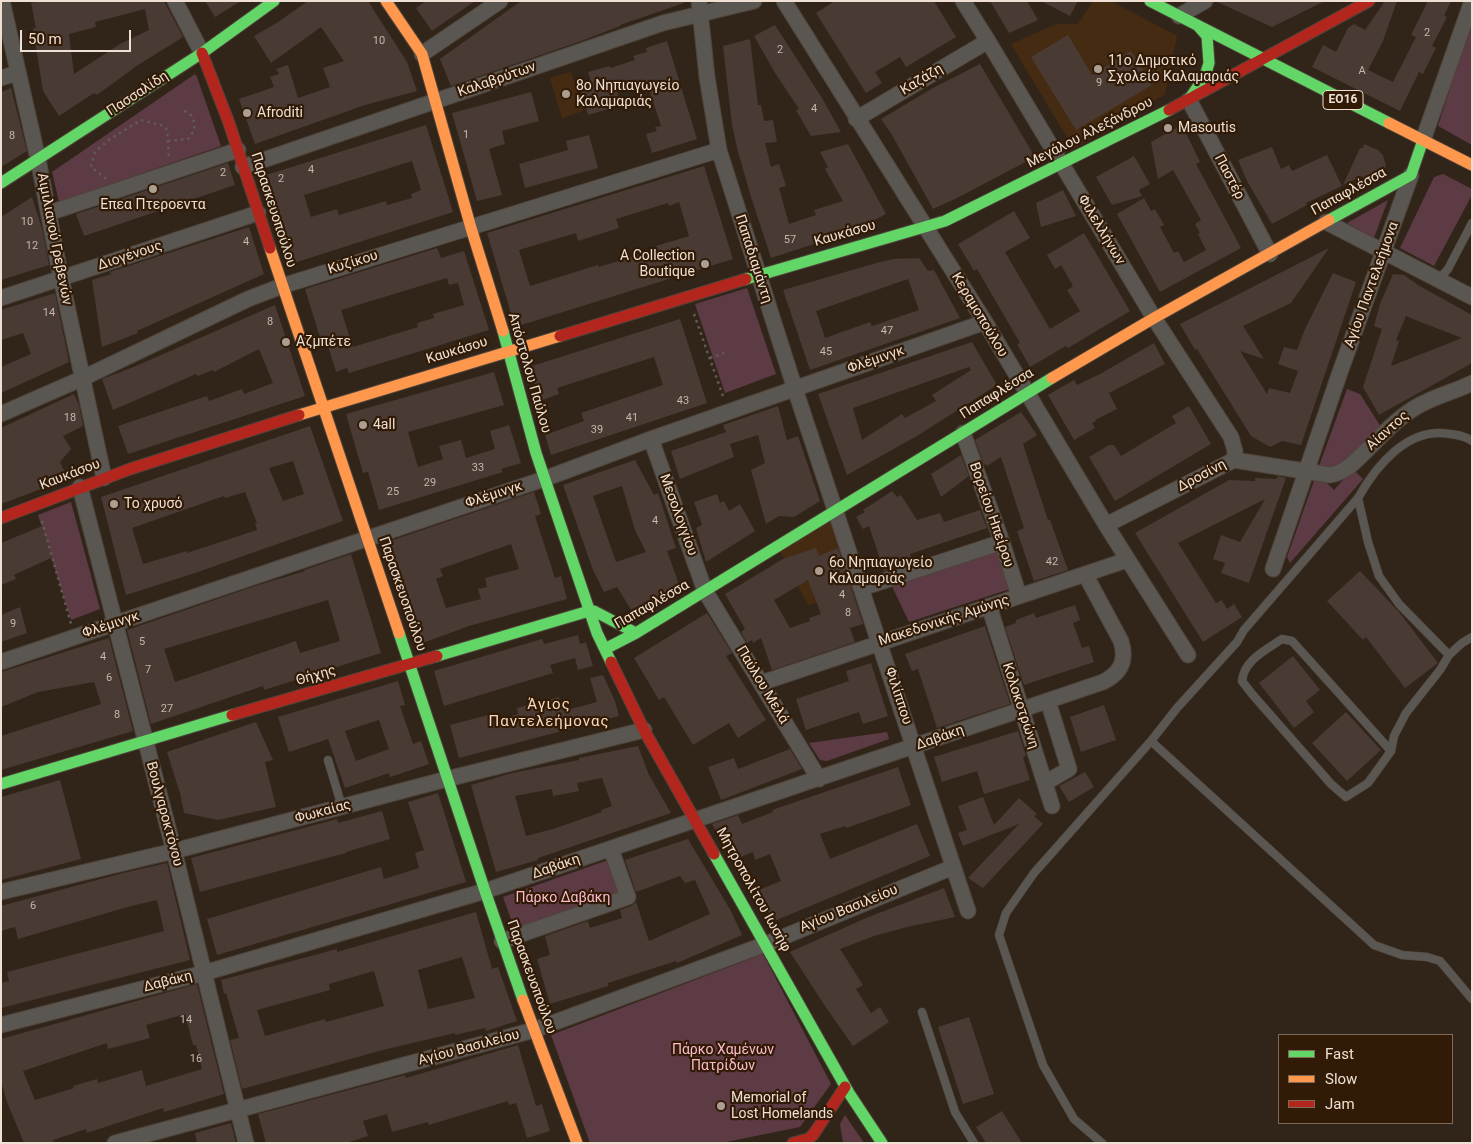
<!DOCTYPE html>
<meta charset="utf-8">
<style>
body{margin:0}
#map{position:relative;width:1473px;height:1144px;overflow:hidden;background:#31251a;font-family:Roboto,sans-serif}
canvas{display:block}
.frame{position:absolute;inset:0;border:2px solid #efe0d3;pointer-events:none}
.legend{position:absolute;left:1278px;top:1034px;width:175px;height:90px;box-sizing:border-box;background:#311b06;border:1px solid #7d6a58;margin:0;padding:6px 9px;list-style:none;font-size:15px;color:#efe0d3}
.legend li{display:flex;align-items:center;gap:10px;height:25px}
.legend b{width:25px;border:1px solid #7d6a58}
.scale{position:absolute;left:20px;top:30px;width:111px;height:22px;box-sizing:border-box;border:2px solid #efe0d3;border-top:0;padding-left:6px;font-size:15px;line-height:18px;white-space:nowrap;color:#efe0d3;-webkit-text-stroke:4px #311b06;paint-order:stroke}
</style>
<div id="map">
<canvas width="1473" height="1144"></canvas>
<div class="frame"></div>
<ul class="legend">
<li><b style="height:6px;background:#63d668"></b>Fast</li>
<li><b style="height:6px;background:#ff974d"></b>Slow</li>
<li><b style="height:6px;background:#b3261e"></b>Jam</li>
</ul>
<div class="scale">50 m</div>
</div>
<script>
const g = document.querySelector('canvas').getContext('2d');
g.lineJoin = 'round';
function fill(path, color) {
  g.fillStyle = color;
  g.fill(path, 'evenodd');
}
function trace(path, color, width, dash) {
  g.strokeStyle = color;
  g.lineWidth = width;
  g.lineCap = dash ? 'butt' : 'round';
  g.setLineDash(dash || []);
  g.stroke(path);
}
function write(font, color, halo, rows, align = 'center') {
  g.font = font + ' Roboto,sans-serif';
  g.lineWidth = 4.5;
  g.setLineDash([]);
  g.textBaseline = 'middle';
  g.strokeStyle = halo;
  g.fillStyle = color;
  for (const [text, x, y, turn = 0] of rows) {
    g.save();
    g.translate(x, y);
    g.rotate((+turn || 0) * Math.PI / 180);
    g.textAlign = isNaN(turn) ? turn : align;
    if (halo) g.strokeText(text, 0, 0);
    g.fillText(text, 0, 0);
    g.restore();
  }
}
fill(new Path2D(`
 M1093,1H1111L1177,36L1165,94L1074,149L1011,44L1056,24H1078Z
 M571,72L583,111L562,118L550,78Z
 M831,520L855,590L808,605L780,551Z`), '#462b13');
fill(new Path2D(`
 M1472,19V145L1438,126Z
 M195,74L197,77L221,146L59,202L52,172Z
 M1443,174L1472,189V195L1434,266L1400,248L1434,177Z
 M1388,200L1374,238L1347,223Z
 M747,288L776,374L725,393L695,304Z
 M1347,389L1360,394L1381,427L1340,466L1322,468L1319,466Z
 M1353,469L1363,479L1290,563L1287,557L1315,478L1324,480L1334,490Z
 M71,502L100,609L71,620L38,515Z
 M997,547L1010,589L909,622L890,582Z
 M887,732L889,739L827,761L820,760L809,743Z
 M614,858L628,897L517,936L503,897Z
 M763,954L831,1084L800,1127L721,1143H590L551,1035Z
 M845,1115L864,1143H843L840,1124Z`), '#5d3b44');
fill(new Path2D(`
 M39,1H164L183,37L135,67L97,95L94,93L59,116L43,91L33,28H36L31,3ZM145,9L149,30L120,44L74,74L69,34L96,27L95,22Z
 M205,1H241L215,17Z
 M308,1H368L407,62L417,91L365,105L255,144L239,99L274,87L270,77L279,74L276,69L288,65L298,98L330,87L323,68L344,61L321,27L271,63L254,36L278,22Z
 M426,1H475L432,31L416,8Z
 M521,1H684V3L620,25V26L584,40L451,86L440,59Z
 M835,1H934L956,37L906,67L900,57L875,72L882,83L866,93L816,13Z
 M990,1H1027L1038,20L1009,33Z
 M1041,1H1078L1070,16Z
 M1215,1H1325L1272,27Z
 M1385,1H1397L1383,41L1368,70L1393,82L1416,37L1411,35L1428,1H1451L1444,16L1447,17L1432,46L1436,48L1423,74L1419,72L1400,111L1312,67L1323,45L1336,52L1348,28L1354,24L1365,30Z
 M775,25L822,98L841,132L811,136L796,110L799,109L775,73L754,36Z
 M1068,35L1092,75L1131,51L1152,85L1076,130L1031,57Z
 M750,39L758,105H761L764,121L773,120L777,142L765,143L771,167L779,164L786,186L779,188L789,224L816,215L814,210L843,201L825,169L828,167L820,152L848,144L886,214L854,231L771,258L751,197L737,148L732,125L723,46Z
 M667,41L697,139L652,153L646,134L657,131L655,127L661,126L647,83L617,92L618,96L609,98L612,108L588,115L579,85L591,82L588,72L610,66L611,68L635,60L633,56L647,52L646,48Z
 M980,64L1035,157L957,198L933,209L892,135L881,119L933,88Z
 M11,88L27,151L1,167V92Z
 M531,92L539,121L502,131L505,144L489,149L502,195L477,201L452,113Z
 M426,125L453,212L294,263L266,175ZM412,161L421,190L411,194L412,198L387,205L386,201L339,215L337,209L311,217L304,195Z
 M1182,125L1200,162L1196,164L1241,248L1160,292L1117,214L1144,198L1151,211L1155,209L1164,225L1160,227L1174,253L1178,251L1184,262L1206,250L1198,234L1200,233L1195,224L1201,220L1173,170L1158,179L1151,142Z
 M589,135L598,168L525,188L519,164L568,150L566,141Z
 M1364,144L1378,150L1383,155L1386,166L1383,172L1364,180L1362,176L1343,185L1360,148H1363Z
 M1272,147L1281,169L1289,165L1292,171L1327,155L1342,186L1306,203L1307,205L1272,224L1247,181L1238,160Z
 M1134,156L1150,184L1139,190L1142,196L1112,205L1096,177Z
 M228,163L235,185L84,236L76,214Z
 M704,166L733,259L515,327L487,233ZM679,202L689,236L656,246L657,249L599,267L598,265L530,286L519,250L576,233L578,241L619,228L616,219L668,203L669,206Z
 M1063,190L1076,216L1041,227L1036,203Z
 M32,197L43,232L49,265L1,280V217Z
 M1014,211L1030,238L1005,252L1050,329L1080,311L1067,290L1073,286L1061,265L1055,269L1047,255L1084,233L1130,311L1068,348L1066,346L1030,367L1017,344L1020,343L977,269L974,271L958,244Z
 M249,227L264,274L137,331L138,333L102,347L92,280L111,274L110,272Z
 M437,248L441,258L464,251L489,330L349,373L347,368L336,372L328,346L323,347L305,289ZM447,278L449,285L458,283L464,305L433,314L434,318L417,323L418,327L353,347L341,310Z
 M1329,248L1291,303L1243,326L1264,359L1240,351L1267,394L1269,388L1290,393L1298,371L1278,364L1284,347L1297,350L1305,329L1333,273L1356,282L1301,445L1282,441L1270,447L1251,436L1197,349L1195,350L1180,324Z
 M919,258L928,271L934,270L960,318L810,370L783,290L880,262L894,259ZM908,279L919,310L872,326L870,322L825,338L816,311Z
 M1393,274L1404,275L1418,285L1472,315V363L1379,415L1363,387L1382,329L1374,326L1380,304ZM1406,316L1418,321L1462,338L1391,366L1399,341L1396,340Z
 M55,293L69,362L1,393V367L31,354L23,333L1,340V310Z
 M275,305L305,396L128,454L118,426L207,396L209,401L242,389L244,394L273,383L259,349L214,372L213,370L198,376L196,374L113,410L102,379L136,366Z
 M680,319L707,403L551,455L545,435L584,421L581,413L663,385L654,357L557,388L559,394L540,401L529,367Z
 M972,342L997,385L917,436L847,475L818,394ZM969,367L971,370L932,395L936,401L905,418L902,414L862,440L853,408Z
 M1154,343L1165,364L1109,393L1117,409L1095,420L1096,421L1092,423L1095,428L1074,440L1048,395L1074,380L1077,385L1100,374Z
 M494,372L504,405L408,432L418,467L443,459L439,446L461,440L466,458L495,449L490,431L509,425L521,463L501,469L503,472L379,510L368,472L363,473L346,414Z
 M74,394L79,405L83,426L63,436L71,449L60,462L68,479L1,504V428Z
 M778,406L787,440L798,436L820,501L794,517L779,516L766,524L751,470L765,463L758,435L730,444L734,457L680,479L671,451L726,432L723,425Z
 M1189,406L1211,444L1115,501L1089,457L1109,445H1114L1121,456L1176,423L1172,416Z
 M1021,412L1037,435L1023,444L1048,520H1050L1068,570L1034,581L1017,531L1024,528L1001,457L987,466L986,464L984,465L975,440Z
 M310,426L343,521L195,573L126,595L101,497ZM293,461L304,494L283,501L269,468ZM245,492L257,523L255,524L257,530L187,553V551L143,564L132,528L224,496L225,498Z
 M961,455L969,476L941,497L931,474Z
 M635,460L654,495L658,493L676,548L667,551L680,587L633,613L617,587L604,592L593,570L563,485ZM622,486L635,530L646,552L616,562L593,496Z
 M1278,476L1286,478L1249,583L1221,573L1225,563L1213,559L1221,535L1240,542L1265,499L1178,543L1216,603L1222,600L1227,609L1234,604L1242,617L1203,642L1135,533L1229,480L1255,481V478L1276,479Z
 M892,491L897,497L901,495L917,520L940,513L944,522L980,510L987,528L910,554L913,561L884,571L869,526L863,529L856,517L865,512L863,510Z
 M534,492L541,514L535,516L555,578L561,576L567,599L469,626L420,644L384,543ZM511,544L519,569L485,578L487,587L478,589L481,599L446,608L436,579L443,576L440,569Z
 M717,494L720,503L724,501L729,511L740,504L755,531L706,562L696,528L702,525L694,502Z
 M42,526L53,557L14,575L16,579L1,585V543Z
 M816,548L819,556L838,548L863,624L850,628L855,642L772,670L761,638L753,643L752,640L747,643L741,632L745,629L725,594L783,559ZM808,580L821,614L809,618L810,621L790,628L774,600Z
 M351,554L381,653L264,690L263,686L151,724L127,630L255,586L305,571L304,570ZM328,600L340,641L300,653L296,641L175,682L164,649Z
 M1360,571L1399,612L1438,663L1405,688L1366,637L1363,640L1327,601Z
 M1075,605L1080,620L1073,623L1082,648L1089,646L1094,662L1024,685L1005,627L1016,623V620L1034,613L1036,618Z
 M20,607L27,633L1,642V615Z
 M707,613L732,653L726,656L766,720L738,738L729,723L693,745L664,697L659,700L634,658Z
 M985,626L1010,704L937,728L918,669L912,671L905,654Z
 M578,635L580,644L586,642L593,666L578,670L575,658L550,665L553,673L444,706L434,671L542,639L544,644Z
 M109,638L133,731L1,770V736L101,704L94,682L38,692L1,707V672Z
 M1293,656L1320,690L1306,701L1314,712L1294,728L1259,683Z
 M871,663L888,716L863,724L859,712L806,730L796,699L849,681L846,671Z
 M603,675L615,701L619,716L459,758L450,725L492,714L494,721L518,714L517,708L559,697L563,711L597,702L590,678Z
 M398,681L405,705L400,706L413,744L421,741L429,764L390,777L389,773L345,788L328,739L289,752L278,717ZM379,720L389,749L356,761L345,731Z
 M1104,705L1116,740L1081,752L1070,717Z
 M1346,712L1381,750L1347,781L1312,743Z
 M256,722L273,760L265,762L276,807L218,820L184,813L180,793L167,752Z
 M1018,731L1026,756L1023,757L1030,780L984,794L977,771L942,782L934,757Z
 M638,746L649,775L671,813L538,858V860L496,872L471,785L512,773L579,760V758ZM602,778L612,806L601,810L602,812L553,829L526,836L515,796L552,789L553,796L579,791L577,783Z
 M790,749L802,769L721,800L708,767L734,758L738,769Z
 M898,767L911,805L909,806L846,828L845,826L820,834L830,859L917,824L930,856L772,922L759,890L781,881L770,854L755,860L753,852L733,860L712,824L738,815L742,824L773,812L772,810Z
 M1085,772L1094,787L1069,802L1059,786Z
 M60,780L81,859L1,880V797Z
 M438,793L466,882L217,955L207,919L381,867L384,879L419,868L415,853L424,850L408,802Z
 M983,797L994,825L1019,798L1037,814L1034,816L1043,824L983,888L968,878L1019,824L963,846L958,833L967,830L958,806Z
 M382,811L390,839L346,852V853L200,892L191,858L337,819L338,823Z
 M688,839L731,911L742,935L677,963L676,961L608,983V986L550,1004L537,959L550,955L545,936L588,921L590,928L622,918L620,910L631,906L636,902L649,941L710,914L695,880L685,883L680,876L636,892L625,860Z
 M167,863L190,960L1,1008V983L9,981L7,972L164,931L157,900L131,906L18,939L15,927L1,931V906L123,873Z
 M944,888L955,917L907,927L874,936L840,949L863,985L856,989L871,1013L880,1007L889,1022L853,1046L825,1006L790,952L866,918Z
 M476,912L492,969L498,967L517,1021L486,1031L485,1028L455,1035V1033L383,1050L242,1089L230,1040L239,1038L226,993L224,994L221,980L337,949V952ZM462,957L475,998L428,1009L418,970ZM374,971L384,1006L326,1022L325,1019L265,1036L257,1010L330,990L329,984Z
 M197,984L224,1094L164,1112L163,1108L87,1133L86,1129L53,1140L54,1143H24L7,1102L1,1081V1039ZM185,1014L193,1045H196L202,1069L146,1086L142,1070L98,1083L97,1079L73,1086L74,1088L35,1100L23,1071L107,1043L108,1049L150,1038L146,1025Z
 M969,1017L994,1094L963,1104L938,1027Z
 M518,1045L536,1106L542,1104L550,1131L527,1138L516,1103L509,1105L508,1101L429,1125L428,1122L392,1132L387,1114L363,1121L368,1136L346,1143H266L258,1114L405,1075L406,1078Z
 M1002,1111L1022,1143H986L976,1127Z
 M231,1123L236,1143H197L195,1133Z`), '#493a34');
const lane = new Path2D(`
 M1439,279L1448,269L1472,223
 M1449,655L1399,604L1379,576L1368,542L1358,498C1376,466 1408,426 1450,434C1458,435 1466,436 1472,441
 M1151,741L1374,945L1402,955L1427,957L1440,961L1472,999
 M1391,751L1292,641L1282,639C1266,650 1244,660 1242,681L1252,694L1331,784L1346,797L1368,783L1391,751L1394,736L1406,713L1440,670L1449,655L1462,643L1472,637
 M328,760L342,807
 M922,1012L955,1112L974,1143
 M1102,1143L1074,1119L1043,1065L999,935L1006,913L1034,873L1151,741L1177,708L1237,642L1244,630L1358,498`);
const street = new Path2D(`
 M2,1L38,159L61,278L104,478
 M175,1L202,53
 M699,1L707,77L719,150L795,389L968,911
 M784,1L985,322L1106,525L1188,655
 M963,1L988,41L1154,318L1231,437L1235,451L1234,460
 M1179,16L1205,1
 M422,54L500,1
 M1,78L17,73
 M1189,100L1270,254
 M856,119L988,41
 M1423,140L1472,1
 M243,167L663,23L754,1
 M49,213L238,150
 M1326,222L1472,297
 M1,298L258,213
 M1,414L83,378L248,299L282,286L719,150
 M963,433L1002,542L1019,596
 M651,439L705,591L819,779
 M80,487L174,851L246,1143
 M1106,525L1234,460L1330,475C1348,472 1358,458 1371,446C1385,432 1400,416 1418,406C1435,396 1454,392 1472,383
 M1273,569L1339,375L1411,175
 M862,588L1002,542
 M989,606L1052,806
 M1,662L544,479L651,439L985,322
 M761,683L1127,560
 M1045,783L1069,769L1048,701
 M1,892L174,851L447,779L644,730
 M502,941L628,897L611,849
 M1,1025L204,973L485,891L1103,682C1121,673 1127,660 1121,641L1085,574
 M115,1143L534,1030L766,944L953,867`);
const fast = new Path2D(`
 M1150,1L1389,123
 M1190,98L1205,76L1209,63L1207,36L1199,27
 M1,183L202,53L274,1
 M1329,220L1411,175L1423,140
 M746,279L945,221L1169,110
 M503,331L536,453L597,633L611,662
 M399,633L485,891L523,1000
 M605,649L636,633L1052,378
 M437,656L589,611H594L636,633
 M1,784L232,715
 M714,854L849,1093L882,1143`);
const slow = new Path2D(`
 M386,1L422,54L471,228L503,331
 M1389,123L1472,165
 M270,248L399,633
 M1052,378L1154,318L1329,220
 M299,415L560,336
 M523,1000L577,1143`);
const jam = new Path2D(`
 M202,53L229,123L270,248
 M1169,110L1369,1
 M560,336L746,279
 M1,518L130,469L299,415
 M611,662L644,730L714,854
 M232,715L437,656
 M793,1143L808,1139L813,1135L845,1087`);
trace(lane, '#4e4339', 9);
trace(street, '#4e4339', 17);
trace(fast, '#4e4339', 13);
trace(slow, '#4e4339', 13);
trace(jam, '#4e4339', 13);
trace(new Path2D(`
 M168,141L188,139L194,131C195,121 193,113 182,110
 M106,179L91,167L95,152L110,139L141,120L164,126L167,130L169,159
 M694,314L724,399
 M710,358L724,353
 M42,521L71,624`), '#615b55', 2.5, [2.5, 4]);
trace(lane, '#5a5651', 8);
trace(street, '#5a5651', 15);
trace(fast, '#63d668', 11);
trace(slow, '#ff974d', 11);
trace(jam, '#b3261e', 11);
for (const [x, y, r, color] of [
 [1098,69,5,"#ac9f92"],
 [566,94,5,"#ac9f92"],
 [247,113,5,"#ac9f92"],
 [1168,128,5,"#ac9f92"],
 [153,189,5,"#ac9f92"],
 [705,264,5,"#ac9f92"],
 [286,342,5,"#ac9f92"],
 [363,425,5,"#ac9f92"],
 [114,504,5,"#ac9f92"],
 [819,571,5,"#ac9f92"],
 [721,1106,5,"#ac9f92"]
]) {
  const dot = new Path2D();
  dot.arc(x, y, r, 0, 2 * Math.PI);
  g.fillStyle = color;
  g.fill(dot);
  trace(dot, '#311b06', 2);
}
write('11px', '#c6b6ab', null, [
 ["2",1427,33],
 ["10",379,41],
 ["2",780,50],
 ["A",1362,71],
 ["9",1099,83],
 ["4",814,109],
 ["1",466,135],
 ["8",12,136],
 ["4",311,170],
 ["2",223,173],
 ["2",281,179],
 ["10",27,222],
 ["57",790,240],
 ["4",246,242],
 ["12",32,246],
 ["14",49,313],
 ["8",270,322],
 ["47",887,331],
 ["45",826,352],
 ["43",683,401],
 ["18",70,418],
 ["41",632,418],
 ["39",597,430],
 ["33",478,468],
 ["29",430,483],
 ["25",393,492],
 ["4",655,521],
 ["42",1052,562],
 ["4",842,595],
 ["8",848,613],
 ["9",13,624],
 ["5",142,642],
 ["4",103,657],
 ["7",148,670],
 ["6",109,678],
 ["27",167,709],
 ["8",117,715],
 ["6",33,906],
 ["14",186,1020],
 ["16",196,1059]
]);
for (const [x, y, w] of [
 [1343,100,40]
]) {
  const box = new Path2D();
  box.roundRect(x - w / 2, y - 9.5, w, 19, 4);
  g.fillStyle = '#311b06';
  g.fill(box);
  trace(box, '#efe0d3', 1);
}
write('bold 12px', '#efe0d3', null, [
 ["ΕΟ16",1343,100]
]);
write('14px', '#efe0d3', '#311b06', [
 ["11ο Δημοτικό",1108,61],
 ["Σχολείο Καλαμαριάς",1108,77],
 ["8ο Νηπιαγωγείο",576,86],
 ["Καλαμαριάς",576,102],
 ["Afroditi",257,113],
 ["Masoutis",1178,128],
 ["Επεα Πτεροεντα",153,205,"center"],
 ["A Collection",695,256,"right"],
 ["Boutique",695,272,"right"],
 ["Αζμπέτε",296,342],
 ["4all",373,425],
 ["Το χρυσό",124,504],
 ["6ο Νηπιαγωγείο",829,563],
 ["Καλαμαριάς",829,579],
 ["Memorial of",731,1098],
 ["Lost Homelands",731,1114]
], 'left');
write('14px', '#efe0d3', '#311b06', [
 ["Καλαβρύτων",497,80,-19],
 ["Καζάζη",922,80,-31],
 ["Πασσαλίδη",138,94,-33],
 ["Μεγάλου Αλεξάνδρου",1090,133,-27],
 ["Παστέρ",1229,177,62],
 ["Παπαφλέσσα",1349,192,-29],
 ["Παρασκευοπούλου",273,210,72],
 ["Φιλελλήνων",1101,230,59],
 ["Καυκάσου",845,234,-16],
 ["Αιμιλιανού Γρεβενών",54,239,79],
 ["Διογένους",130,256,-18],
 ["Παπαδιαμάντη",753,259,72],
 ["Κυζίκου",353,263,-17],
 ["Αγίου Παντελεήμονα",1372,285,-70],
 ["Κεραμοπούλου",979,315,59],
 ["Καυκάσου",457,351,-17],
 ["Φλέμινγκ",876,360,-19],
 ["Απόστολου Παύλου",529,373,74],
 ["Παπαφλέσσα",997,394,-32],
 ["Αίαντος",1388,431,-42],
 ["Καυκάσου",70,475,-21],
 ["Δροσίνη",1202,476,-28],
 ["Φλέμινγκ",494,495,-18],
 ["Μεσολογγίου",678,515,70],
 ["Βορείου Ηπείρου",991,515,71],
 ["Παρασκευοπούλου",402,594,71],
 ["Παπαφλέσσα",652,605,-30],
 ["Μακεδονικής Αμύνης",944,621,-18],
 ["Φλέμινγκ",111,625,-18],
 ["Θήχης",316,676,-16],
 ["Παύλου Μελά",762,685,59],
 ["Φιλίππου",898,696,72],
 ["Κολοκοτρώνη",1020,706,72],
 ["Δαβάκη",940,738,-19],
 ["Φωκαίας",323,812,-15],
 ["Βουλγαροκτόνου",164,814,75],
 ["Δαβάκη",556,867,-19],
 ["Μητροπολίτου Ιωσήφ",753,890,61],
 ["Αγίου Βασιλείου",849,909,-22],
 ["Παρασκευοπούλου",531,977,70],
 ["Δαβάκη",168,982,-14],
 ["Αγίου Βασιλείου",469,1048,-15]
]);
write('14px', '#febbcd', '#311b06', [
 ["Πάρκο Δαβάκη",563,898],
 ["Πάρκο Χαμένων",723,1050],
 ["Πατρίδων",723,1066]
]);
g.letterSpacing = '1px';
write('15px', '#f7d9c0', '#311b06', [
 ["Άγιος",549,705],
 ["Παντελεήμονας",549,722]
]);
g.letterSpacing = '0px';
</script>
